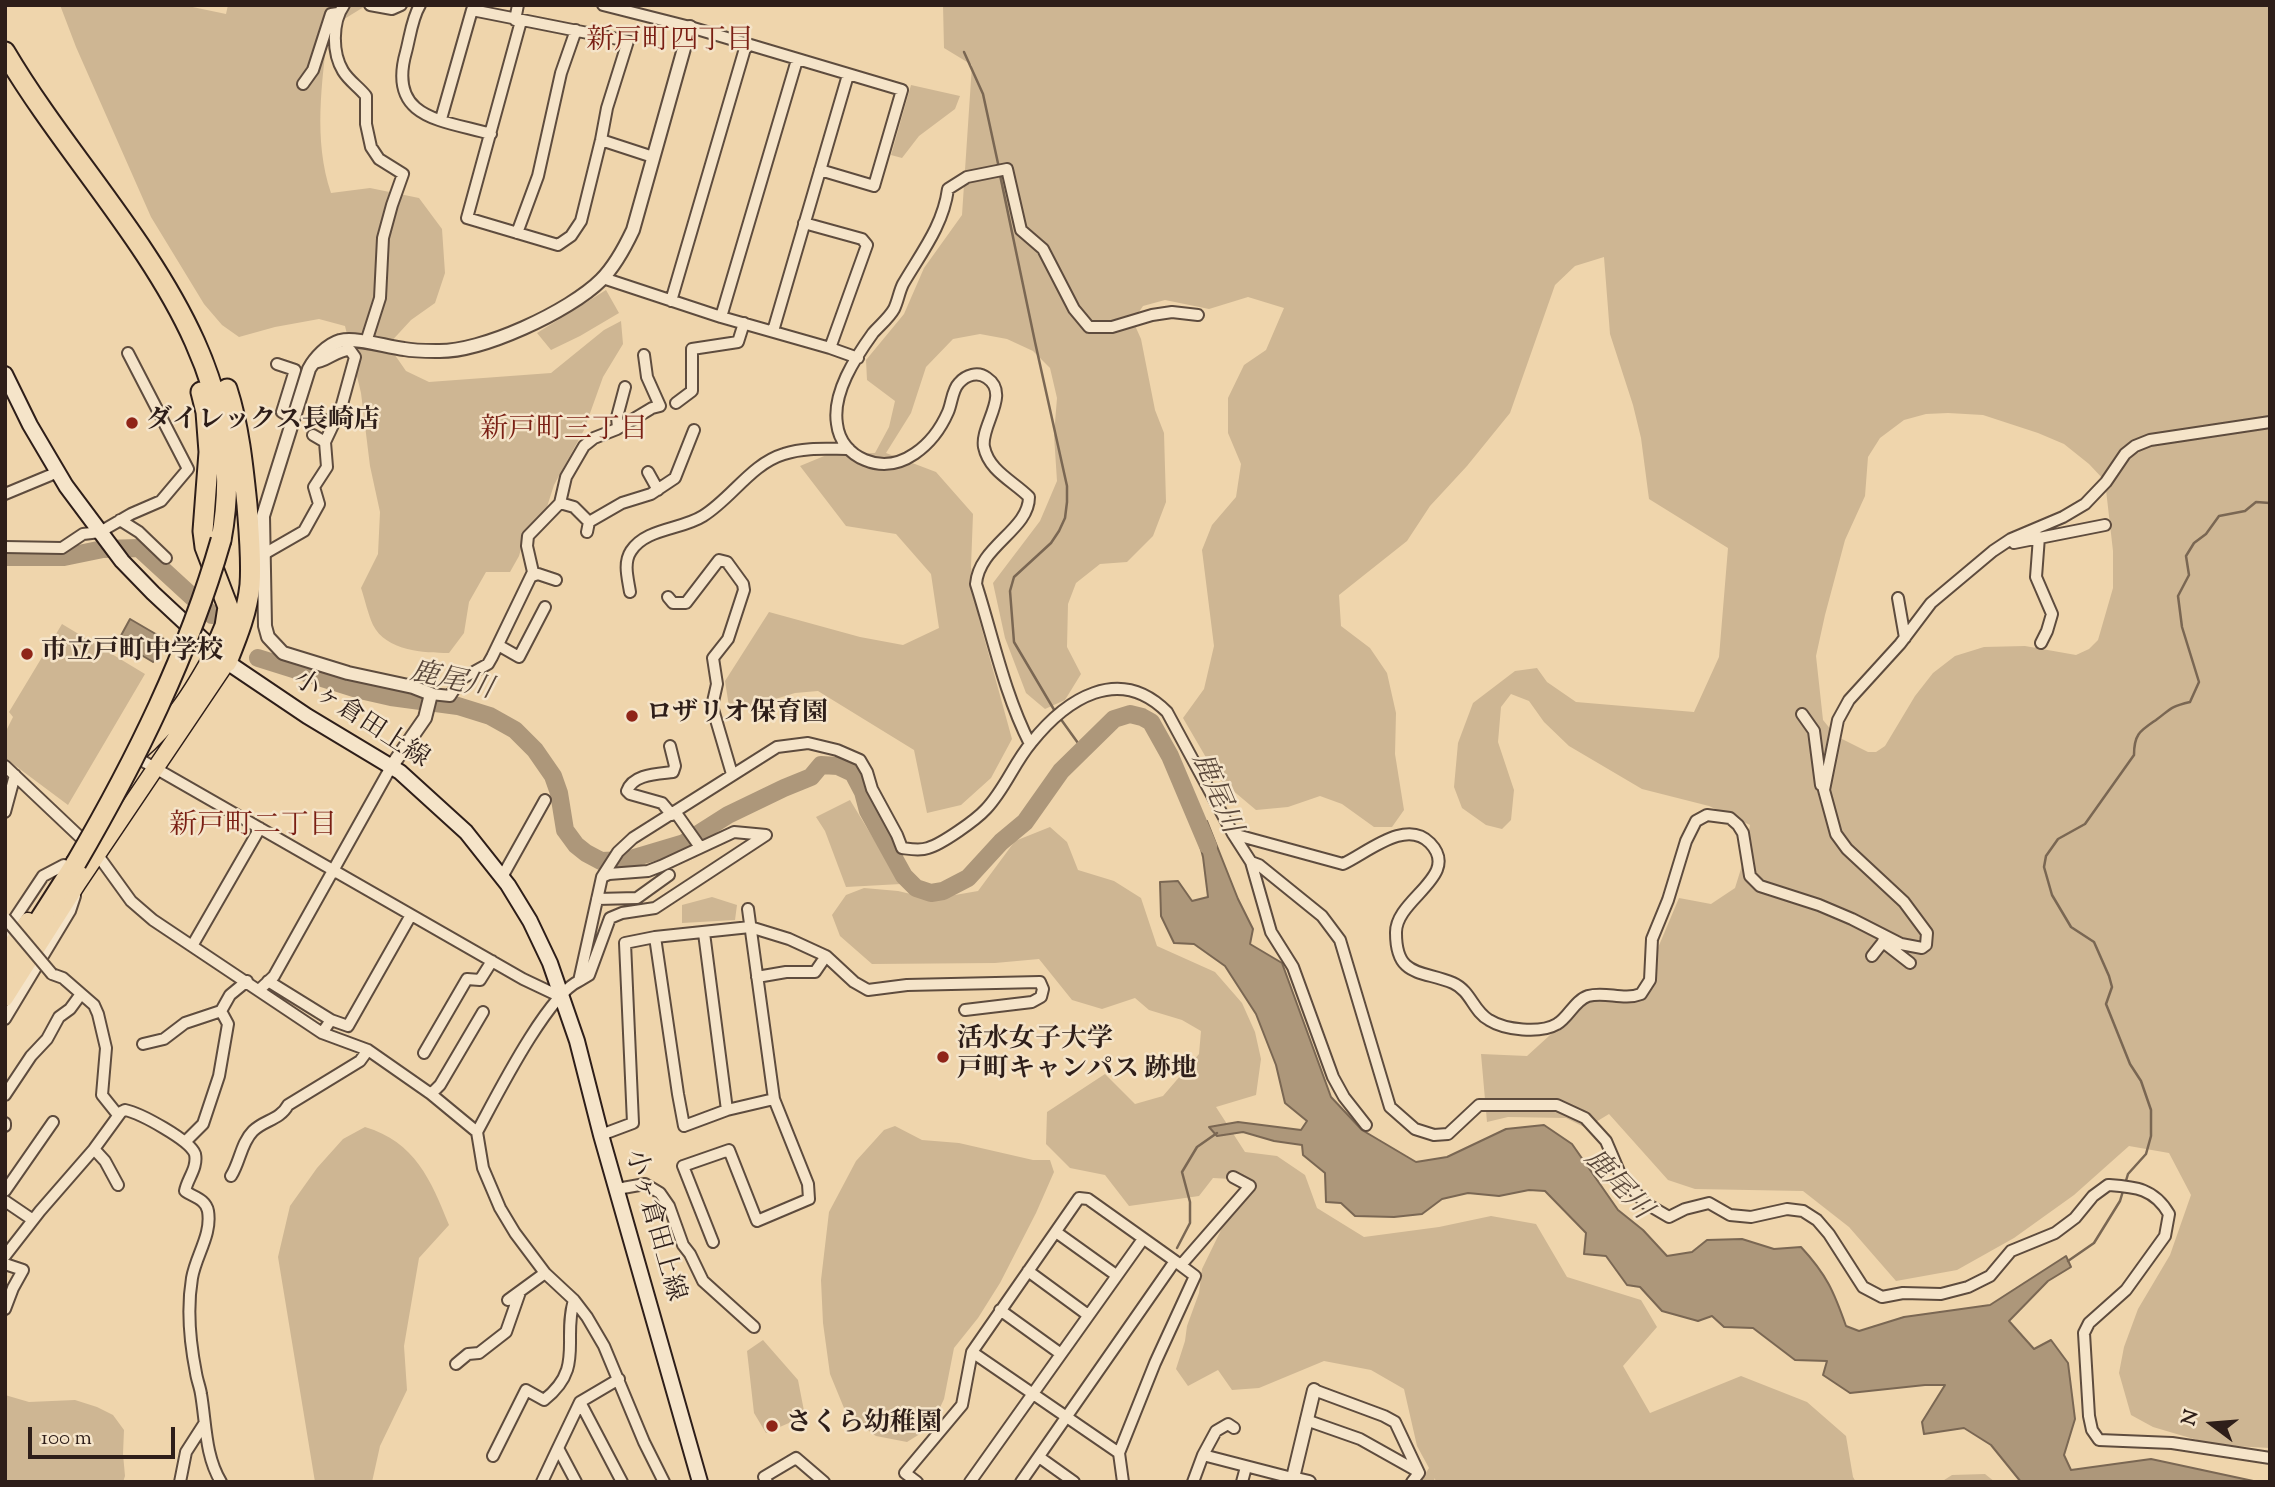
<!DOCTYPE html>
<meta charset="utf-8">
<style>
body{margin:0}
#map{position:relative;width:2275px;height:1487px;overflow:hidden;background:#efd5ac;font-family:"Sorts Mill Goudy",serif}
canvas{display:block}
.frame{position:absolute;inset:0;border:7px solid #2e1e19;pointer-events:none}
.north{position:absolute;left:2177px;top:1389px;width:70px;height:70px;-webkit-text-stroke:5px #f5e4c9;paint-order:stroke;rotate:286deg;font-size:19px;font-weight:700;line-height:28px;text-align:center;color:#2e1e19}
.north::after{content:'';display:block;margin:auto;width:24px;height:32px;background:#2e1e19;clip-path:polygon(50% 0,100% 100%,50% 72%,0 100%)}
.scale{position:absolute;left:28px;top:1427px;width:147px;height:32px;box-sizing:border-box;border:4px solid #2e1e19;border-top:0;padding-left:9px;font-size:21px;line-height:24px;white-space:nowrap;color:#2e1e19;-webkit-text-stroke:5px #f5e4c9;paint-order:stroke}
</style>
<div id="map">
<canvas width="2275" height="1487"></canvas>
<div class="frame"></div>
<div class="north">N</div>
<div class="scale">100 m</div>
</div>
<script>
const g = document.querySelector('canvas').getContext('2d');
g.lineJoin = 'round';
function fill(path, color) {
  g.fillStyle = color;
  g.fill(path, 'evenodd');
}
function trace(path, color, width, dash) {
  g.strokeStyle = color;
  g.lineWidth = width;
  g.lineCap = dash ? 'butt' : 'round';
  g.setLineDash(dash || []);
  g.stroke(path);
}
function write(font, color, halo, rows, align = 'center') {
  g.font = font + ' "Sorts Mill Goudy","Noto Serif JP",serif';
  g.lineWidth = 5;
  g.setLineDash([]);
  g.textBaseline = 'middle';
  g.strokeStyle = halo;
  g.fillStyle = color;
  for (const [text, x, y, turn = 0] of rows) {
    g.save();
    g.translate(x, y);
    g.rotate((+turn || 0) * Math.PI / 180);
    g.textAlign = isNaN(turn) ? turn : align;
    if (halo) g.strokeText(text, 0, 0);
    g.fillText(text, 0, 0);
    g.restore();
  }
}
fill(new Path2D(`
 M60,5H183L226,14L228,5H367L328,29C322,83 313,139 331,193L370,188L419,198L442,229L445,273L435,303L411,320L388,345L406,371L429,382L551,373L604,330L621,321L623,344L603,377L584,430L554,485L546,510L525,535L519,556L510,572H486L469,602L464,633L449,653C424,653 386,651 373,625C368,614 365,600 361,588L378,554L380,512L370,466L361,393L345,326L319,319L275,327L239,337L222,325L204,304L151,217L76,47Z
 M943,5H2270V1448L2214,1445L2153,1427L2131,1415L2119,1373L2124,1347L2138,1309L2170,1255L2191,1195L2169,1153L2129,1146L2074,1195L2014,1238L1957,1270L1896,1281L1849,1227L1803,1191L1695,1189L1668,1180L1609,1114L1586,1128L1566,1118L1508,1117L1487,1122L1481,1054L1527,1056L1583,1005L1606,994L1641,988L1679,898L1711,904L1735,888L1744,859L1750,825L1709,806L1642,789L1569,746L1544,722L1529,701L1511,694L1501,707L1498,742L1514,790L1511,820L1502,829L1486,825L1462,808L1454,787L1458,743L1473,703L1515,671L1537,668L1547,682L1576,702L1694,712L1719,657L1728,548L1649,499L1641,438L1633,405L1610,334L1604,257L1575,266L1555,285L1510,413L1467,466L1430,506L1407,541L1339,595L1341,626L1370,648L1387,673L1396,713L1395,754L1404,810L1392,827H1374L1342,804L1320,796L1288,807L1256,810L1218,778L1183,718L1204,689L1214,646L1202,550L1212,525L1236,497L1241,464L1228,433V398L1244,365L1266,350L1284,308L1248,297L1209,309L1165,300L1143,306L1133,321L1141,339L1155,410L1164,433L1166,502L1153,536L1127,562L1100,564L1076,583L1068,604L1067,647L1081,674L1065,700L1045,709L1026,693L1005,638L993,583L1040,521L1057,481L1054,435L1057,398L1050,368L1033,351L1007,339L980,334L953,339L926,367L911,413L886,453L936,472L973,514L971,567L979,619L1012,739L991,778L961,805L927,813L914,750L818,691L795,693L730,713L725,681L769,612L860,637L903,645L939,628L931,574L896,534L846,526L800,466L829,454L875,453L889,427L895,401L867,380L866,360L904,314L924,268L962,215L972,65L944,48ZM1948,413L1983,415L2038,433L2064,444L2089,464L2105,481L2113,551V588L2098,640L2089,649L2076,655L2025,646L1984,647L1955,656L1933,673L1915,696L1885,746L1876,752H1868L1836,736L1823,720L1816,656L1825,615L1845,540L1865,496L1868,457L1880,438L1904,420L1926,414Z
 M911,85L960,96L955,109L919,136L902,158L891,155Z
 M606,290L619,313L580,336L551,350L537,333Z
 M62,624L145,674L68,805L5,758V733L13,717L9,712Z
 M850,800L901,884L846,887L825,831L816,817Z
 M1050,827L1067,842L1078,870L1114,881L1141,898L1157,946L1215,972L1242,1003L1255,1032L1261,1059L1256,1095L1216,1107L1245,1152L1277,1156L1305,1175L1317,1208L1364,1237L1439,1227L1491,1216L1536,1224L1567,1277L1641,1300L1657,1327L1623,1366L1650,1413L1741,1376L1807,1402L1846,1436L1853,1477L1856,1482H1437L1434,1478L1435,1482H1420L1429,1468L1417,1446L1404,1389L1371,1370L1324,1361L1259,1388L1232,1390L1218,1370L1188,1386L1176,1369L1185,1341L1187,1326L1199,1293L1202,1269L1241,1189L1231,1179L1213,1178L1199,1196L1129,1206L1105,1175L1070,1168L1046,1144L1047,1112L1105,1074L1135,1104L1163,1096L1199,1054L1201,1031L1182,1020L1149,1010L1135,998L1102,1009L1072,1000L1039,959L995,963L872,964L840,936L832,915L846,895L864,888L898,891L932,899L978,891L1015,841Z
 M712,897L737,905L735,920L682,923V905Z
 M895,1126L922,1140L959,1143L1033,1160H1050L1054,1172L1036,1213L1000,1283L978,1318L954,1348L944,1399L931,1427L907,1442L876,1436L860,1425L844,1408L830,1374L823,1323L821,1280L829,1212L856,1161L884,1130Z
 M365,1127C415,1142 431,1180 449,1225L419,1258L404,1346L407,1390L380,1446L372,1482H315L278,1257L290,1206L317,1168L343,1139Z
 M763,1340L798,1380L805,1416L766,1433L754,1413L747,1351Z
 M5,1395L29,1402L75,1400L97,1407L113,1415L124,1430L123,1454L125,1476L123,1482H5Z
 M1985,1474L1995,1482H1941L1952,1475Z`), '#ceb693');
const water = new Path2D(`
 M130,619L166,640L153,662L118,641Z
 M1207,821L1238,899L1253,929L1250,944L1282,963L1331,1097L1362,1130L1416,1162L1447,1157L1506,1129L1544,1125L1572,1144L1618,1210L1643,1230L1667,1256L1692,1252L1707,1240L1742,1239L1774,1249L1801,1247C1827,1275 1834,1292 1846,1326L1859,1331L1904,1317L1990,1305L2066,1256L2071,1267L2048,1281L2009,1321L2034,1349L2051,1340L2068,1363L2075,1419L2064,1455L2071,1470L2151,1459L2258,1482H2021L1991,1445L1964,1428L1924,1434L1922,1422L1945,1385H1925L1850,1393L1823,1375L1827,1361L1795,1360L1753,1328L1724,1327L1712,1316L1698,1321L1662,1311L1640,1287L1627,1285L1606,1256L1584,1254L1586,1233L1545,1191L1529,1190L1499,1196L1468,1193L1442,1199L1422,1214L1394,1217L1355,1216L1341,1203L1326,1202L1325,1173L1303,1155L1302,1145L1274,1141L1243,1132L1217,1136L1209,1127L1238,1122L1301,1130L1307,1121L1285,1103L1276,1065L1256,1014L1225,966L1194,944L1174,943L1161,916L1160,882L1178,881L1192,901L1208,897L1203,857L1195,826Z`);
fill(water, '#ad977a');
trace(water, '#7a6753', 2);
trace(new Path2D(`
 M964,52L983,94L999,168
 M1000,175L1035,342L1067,486V502L1065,518L1059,531L1051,543L1014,577L1010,591L1014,642L1056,713
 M1060,718L1083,750
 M2125,1184L2128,1174L2146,1154L2151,1136V1110L2141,1081L2130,1064L2106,1004L2112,987L2109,976L2094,942L2071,927L2052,895L2044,867L2046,856L2058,839L2085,824L2134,755C2134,734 2140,731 2156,720C2171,709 2169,707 2190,702L2199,682L2182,627L2178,596L2189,575L2186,556L2194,543L2206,534L2219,516L2245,511L2256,502L2270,503
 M1177,1248L1190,1223V1202L1182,1172L1197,1147L1217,1133
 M2068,1261L2094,1243L2120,1201L2123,1191`), '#7a6753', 2.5);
trace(new Path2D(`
 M5,557H64L103,549L139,548L212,615
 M258,658L360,690L391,697L458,706L490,716L515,730L535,750L553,776L559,793L565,830L576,845L586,853L601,861L627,860L684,843L728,815L784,788L811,777L821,765L838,766L853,773L863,792L868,811L904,876L916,888L931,893L943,891L968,878L1001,842L1025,822L1061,771L1114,719L1130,714L1142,717L1151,722L1170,756L1208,846`), '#ad977a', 18);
const minor = new Path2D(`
 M344,5C332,22 332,53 343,71C349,81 359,87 366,96V124L371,147L379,159L403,174L392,205L383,238L380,298L366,342
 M370,5L392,9L401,5
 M420,5C412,18 410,37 406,52C387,119 442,120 491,134
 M603,5L690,27L902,90L874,186L820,170
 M515,20L518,5
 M303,84L313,70L331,14L338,13
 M441,119L472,10L628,41L607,108L601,140L581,221L571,236L558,245L467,218L521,21
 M601,140L653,157
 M804,223L862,239L867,245L830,348
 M517,233L538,176L561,73L576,30
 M603,278L721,317L830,348L858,358
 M671,301L746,45
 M721,317L797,60
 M773,331L848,75
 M277,364L295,370L282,412L293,418
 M676,403L692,391V349L738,342L744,323
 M319,418L333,424
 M618,428L617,417L625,387
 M313,435L325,442
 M648,472L658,490
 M5,494L58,472
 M560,503L574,507L589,522L587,532
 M120,520L139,532L166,558
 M589,522L622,503L651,494L675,478L694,430
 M2039,537L2036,577L2052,614L2047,631L2041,643
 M2014,543L2105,525
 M5,547L62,548L83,534L100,532L131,514L161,501L188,469L128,353
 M264,554L304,531L319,504L314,487L327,467L325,442L341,408L355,357L350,350C335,350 327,363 312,363
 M532,576L538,574L556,580
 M630,592C628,579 623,563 631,551C646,528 681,530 703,516C732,498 751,464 784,454C805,447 827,449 849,449
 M668,597L673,603H686L719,560L727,562L743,584L744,590L728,639L713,658L717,684L712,706L732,774
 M1898,598L1905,638
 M498,645L519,657L545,607
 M431,694L450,696L461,679L488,664L492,657L533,572L527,546L528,536L560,503L566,477L584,446L594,438L617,429L652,408L660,406L647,377L644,355
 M1802,714L1814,731L1821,785
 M1030,744C1004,693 993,637 976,584C979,546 1029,530 1029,497C1013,481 989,471 984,447C980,426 1011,394 987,378C978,371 966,375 959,383C952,390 952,403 948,412C934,444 901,475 865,460C850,454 839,441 837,424C832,393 855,358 873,333C880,325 889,318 894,309C898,301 899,292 903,284C921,253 943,226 948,189L967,177L1007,169L1021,230L1043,249L1074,309L1089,327H1112L1152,315L1172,312L1198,315
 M670,746L675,766L673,772C657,774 633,774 627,791L630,794L662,803L672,815
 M134,756L523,979L561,997
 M5,766L80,837L97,854L131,901L153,920L322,1033L368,1050L431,1094L477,1132L483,1168L500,1208L515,1233L545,1273L574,1300L587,1317L604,1346L644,1442L664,1482
 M5,812L15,775
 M676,813L700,847
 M1233,834L1343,864C1367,853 1406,818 1430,843C1462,876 1395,899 1396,933C1396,978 1422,970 1453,983C1471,991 1473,1011 1489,1020C1505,1030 1540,1034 1557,1024C1568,1018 1575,1000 1588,996C1606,991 1623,1001 1641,994L1650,980L1652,939L1668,900L1686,841L1696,821L1707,815L1730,818L1738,825L1743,833L1750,876L1760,886L1819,905L1852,919L1901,944L1922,948L1926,945L1927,933L1904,902L1847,849L1836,834L1824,790L1838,720L1849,700L1900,644L1931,603L1993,551L2011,539L2063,517L2085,504L2106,482L2125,454L2135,446L2150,440L2270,422
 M1251,862L1271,932L1293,967L1333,1077L1344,1097L1366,1125
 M502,877L545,800
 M597,899L637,898L669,875
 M5,933L43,876L64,865
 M704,933L727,1110
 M655,937L678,1094L684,1126L727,1110L774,1099
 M1884,937L1883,942L1910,963
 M192,946L260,828
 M1872,956L1883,942
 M52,974L63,978L94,1005L98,1014L106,1048L102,1095L118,1115
 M757,977L786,972H815L826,956
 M268,981L331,1020
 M579,981L589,975L610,918L622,913L655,908L766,835L734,832L661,866L648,871L609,874L602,877
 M259,990L274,976L391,767
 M5,1019L70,911L75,896
 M322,1033L331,1020L348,1026L411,915
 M143,1044L164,1039L185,1023L221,1011
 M424,1053L467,979L480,980L492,961
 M431,1094L440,1085L483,1012
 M5,1095L31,1056L47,1039L59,1017L70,1009L81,994
 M5,1123V1126
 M477,1132C495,1099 547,995 579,981L602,877L618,852L633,838L777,747L808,743L837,750L860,760L867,772L872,789L897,835L902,848C910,849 920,851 928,848C942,844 976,820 986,809C1005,789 1014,763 1031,743C1066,699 1119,664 1167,712L1233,834L1251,862L1259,865L1322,916L1340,940L1390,1107L1415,1129L1434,1135L1448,1134L1479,1105H1557L1585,1118L1606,1141L1621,1176L1645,1203L1669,1217L1685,1209L1709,1203L1730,1215L1751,1217L1787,1209L1803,1211L1817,1220L1829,1234L1863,1287L1882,1297L1903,1293L1941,1294L1968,1287L1990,1276L2011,1251L2055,1233L2075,1218L2093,1196L2108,1185C2135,1187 2154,1188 2169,1214L2165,1236L2126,1290L2089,1323L2084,1333L2089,1416L2092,1430L2099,1440L2172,1443L2270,1458
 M601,1135L633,1123L625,943L655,937L750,927L789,939L826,956L854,982L868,990L907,985L1040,982L1043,989L1041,997L1032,1002L965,1010
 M185,1142L203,1124L219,1076L228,1024L221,1011L230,995L247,981
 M94,1149L105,1161L118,1185
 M231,1176C240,1162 241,1143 253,1131C264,1120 280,1120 288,1105L360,1061L368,1050
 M617,1189L645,1184L660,1193L669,1206L683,1245L690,1254L703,1281L754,1327
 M5,1191L53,1122
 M5,1201L33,1220
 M1056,1232L1116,1275
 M713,1242L683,1166L729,1150L757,1221L809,1199L808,1184L774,1099L748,909
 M5,1256L40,1211L94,1149L121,1112L125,1110C140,1113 190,1140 195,1154C198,1168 187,1179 185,1191C193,1197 206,1199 208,1211C212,1235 196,1255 192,1278C187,1308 190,1343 196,1373C197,1380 200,1387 201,1394C206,1423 205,1456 221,1482
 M5,1264L23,1270L13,1288L5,1309
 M1181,1265L1250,1186L1233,1177
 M1028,1271L1088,1315
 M508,1300L545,1273
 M1000,1310L1061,1354
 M972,1352L1119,1453L1123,1482
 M456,1364L468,1354L479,1353L506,1332L520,1292
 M1314,1390L1384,1416L1395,1422L1419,1473L1412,1482
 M580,1402L622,1482
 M1306,1420L1360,1439L1417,1471
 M1119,1453L1155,1363L1195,1276L1175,1261
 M1203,1455L1216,1431L1228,1424L1234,1428
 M493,1456L526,1390L544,1400C585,1368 562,1340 574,1300
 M1039,1457L1074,1482
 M180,1482L186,1452L204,1424
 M542,1482L558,1448
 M576,1482L558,1448L580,1402L619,1379
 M767,1482L764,1477L796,1458L824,1482
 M917,1482L905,1473L962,1405L972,1352L1079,1198L1088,1199L1175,1261L1021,1482
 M970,1482L1143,1239
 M1193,1482L1203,1455L1292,1478
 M1242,1482L1246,1467`);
const tertiary = new Path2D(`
 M391,767L425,718L431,694L413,687L348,673L283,653L268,637L265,626L263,516L309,369C315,358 327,345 340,341C357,337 386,347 404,349C414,351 426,351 436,351C481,353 570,311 601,280C615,266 625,247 633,230L690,27
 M1292,1478L1309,1482
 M1292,1482L1314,1390`);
const secondary = new Path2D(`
 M5,374L30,425L66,486L122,561L153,593L227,662L307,716L400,772L466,832L508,885L530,921L550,963L577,1041L601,1135L700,1482`);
const primary = new Path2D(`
 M137,754C172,724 192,692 214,652
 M5,954L28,921
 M5,998L78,883L227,662`);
const motorway = new Path2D(`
 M5,52C97,208 259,341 221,540
 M201,392L206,412L209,452L203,531L205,547L228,607L225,626L214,652
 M227,662C237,637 247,613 250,585C252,559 249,531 247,505C243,466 239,426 227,389
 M5,974L76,863`);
trace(minor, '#5e4c3e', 14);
trace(tertiary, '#5e4c3e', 16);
trace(secondary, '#2e1e19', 18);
trace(primary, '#2e1e19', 19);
trace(motorway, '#2e1e19', 23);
trace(minor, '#f5e4c9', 10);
trace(tertiary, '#f5e4c9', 12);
trace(secondary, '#f5e4c9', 14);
trace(primary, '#efd5ac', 16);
trace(motorway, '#efd5ac', 19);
const minorBridge = new Path2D(`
 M5,918L52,974`);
const motorwayBridge = new Path2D(`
 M76,863C136,760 188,655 221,540`);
trace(minorBridge, '#5e4c3e', 14, []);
trace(motorwayBridge, '#2e1e19', 23, []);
trace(minorBridge, '#f5e4c9', 10);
trace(motorwayBridge, '#efd5ac', 19);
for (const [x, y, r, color] of [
 [132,423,7,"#8f2418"],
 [27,654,7,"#8f2418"],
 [632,716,7,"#8f2418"],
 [943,1057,7,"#8f2418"],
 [772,1426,7,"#8f2418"]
]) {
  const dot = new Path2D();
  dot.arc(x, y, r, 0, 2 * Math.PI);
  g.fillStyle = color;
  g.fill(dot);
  trace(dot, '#f5e4c9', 2.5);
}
write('bold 26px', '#2e1e19', '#f5e4c9', [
 ["ダイレックス長崎店",146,423],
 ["市立戸町中学校",41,654],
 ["ロザリオ保育園",646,716],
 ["活水女子大学",957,1042],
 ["戸町キャンパス 跡地",957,1072],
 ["さくら幼稚園",786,1426]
], 'left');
write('26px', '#2e1e19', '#f5e4c9', [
 ["小ヶ倉田上線",360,721,33],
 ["小ヶ倉田上線",653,1226,74]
]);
write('28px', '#7a1f14', '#f5e4c9', [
 ["新戸町四丁目",670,43],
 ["新戸町三丁目",564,432],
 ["新戸町二丁目",253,828]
]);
write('italic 28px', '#5a483b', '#f5e4c9', [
 ["鹿尾川",451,683,13],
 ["鹿尾川",1214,794,67],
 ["鹿尾川",1616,1186,47]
]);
</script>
